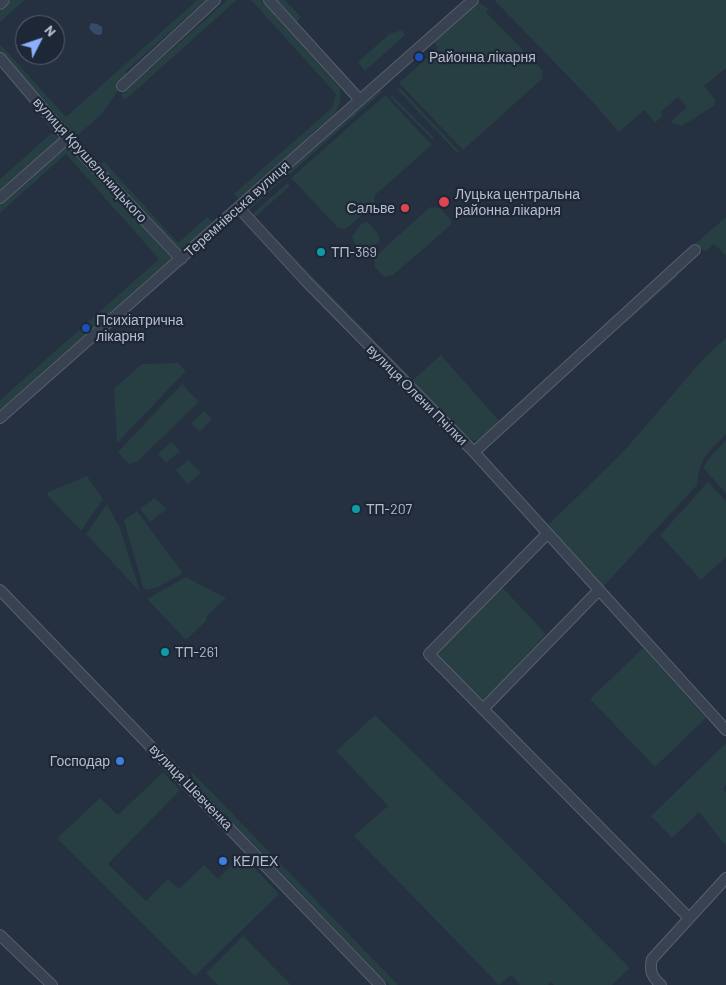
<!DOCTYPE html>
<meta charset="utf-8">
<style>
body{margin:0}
#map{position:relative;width:726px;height:985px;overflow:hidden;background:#253041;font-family:Barlow,sans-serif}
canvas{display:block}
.north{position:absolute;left:15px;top:15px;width:50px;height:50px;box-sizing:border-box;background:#1e2736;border:1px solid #5b6372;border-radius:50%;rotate:49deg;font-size:14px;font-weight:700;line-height:20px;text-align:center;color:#b6bdcb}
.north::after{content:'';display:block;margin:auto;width:18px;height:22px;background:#8cb0fb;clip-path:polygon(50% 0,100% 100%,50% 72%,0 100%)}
</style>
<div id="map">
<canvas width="726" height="985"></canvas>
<div class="north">N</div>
</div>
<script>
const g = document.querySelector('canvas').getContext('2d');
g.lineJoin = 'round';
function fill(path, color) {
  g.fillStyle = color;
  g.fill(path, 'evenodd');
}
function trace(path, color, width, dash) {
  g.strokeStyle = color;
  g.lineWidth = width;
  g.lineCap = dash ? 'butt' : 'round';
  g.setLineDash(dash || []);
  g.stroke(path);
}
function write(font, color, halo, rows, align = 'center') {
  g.font = font + ' Barlow,sans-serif';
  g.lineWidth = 4.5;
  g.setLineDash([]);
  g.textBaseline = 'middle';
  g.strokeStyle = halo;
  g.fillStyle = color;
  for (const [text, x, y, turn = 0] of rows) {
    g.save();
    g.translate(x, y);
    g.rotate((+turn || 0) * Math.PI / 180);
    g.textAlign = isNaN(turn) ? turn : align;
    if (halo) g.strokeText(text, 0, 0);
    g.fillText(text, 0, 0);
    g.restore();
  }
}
fill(new Path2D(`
 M12,0H25L0,22V11Z
 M197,0H206L125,72L128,76L101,115L74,138L0,53V44L66,117Z
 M227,0H237L125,100L121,95Z
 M251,0H261L340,88C343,114 329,119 311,134L313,136L240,200L234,194L332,108L336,94Z
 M276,0H285L301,17L296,23Z
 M494,0H726V68L704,86L715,99V105L682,126L670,122L687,107L678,97L661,112L663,115L655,123L644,110L619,132L588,97Z
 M477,2L489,9L486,12L543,71L542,79L463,150L399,83L438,48L433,41Z
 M402,30L405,35L365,71L358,62L389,34Z
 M400,88L459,151L457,153L398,90Z
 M380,90L382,92L289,175L287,172Z
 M385,95L432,145L375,195L374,205L347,228L343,229L338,228L291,178Z
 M392,95L433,137L434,141L390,97Z
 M53,132L61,140L0,194V179Z
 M69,144L173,257L0,410V400L159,259L66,154L0,213V204Z
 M104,161L178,243L207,217L213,222L179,252L99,165Z
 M279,179L281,181L248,211L246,208Z
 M287,183L290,186L255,217L413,380L441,355L501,423L483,438L474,441L467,437L442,415L250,216Z
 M430,207L440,208L452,221L451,225L393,275L384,277L375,267V259L380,252Z
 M726,217V256L714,244L705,252L696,243Z
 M368,222L378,234L380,241L369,250L362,251L354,243L352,237L362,223Z
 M675,271L678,276L626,323L623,319Z
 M726,338V434C707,453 700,458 697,485L602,588L546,527L621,454L706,356Z
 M178,363L186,371L117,443L114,389L142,364Z
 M182,384L199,402L138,461L129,464L125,461L118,452Z
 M204,411L212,419L200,432L191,423Z
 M726,440V493L703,468L708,459Z
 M171,442L180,451L166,463L158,454Z
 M188,460L201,473L188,484L176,470Z
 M87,476L103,499L81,531L47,495L48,492Z
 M708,482L726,501V557L701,580L660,535Z
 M154,498L167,509L150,522L140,509Z
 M107,504L120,528L140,592L86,534Z
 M137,511L183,573L156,588L146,590L143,587L124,520Z
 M186,577L226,598L206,617L207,620L186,640L148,600V598Z
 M502,587L546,634L484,704L435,655Z
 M643,648L706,718L655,767L590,699Z
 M375,715L478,815L630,968L612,985H554L551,982L548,985H520L511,975L499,985L354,836L388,806L336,751Z
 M726,743V785L723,789L726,793V846L699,812L672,838L651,816Z
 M191,771L398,985H389L193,781Z
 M163,772L180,790L108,864L146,901L168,879L179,889L204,865L218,879L242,855L279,894L195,976L57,838L100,798L118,815Z
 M243,936L291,985H218L206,973Z`), '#273e42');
fill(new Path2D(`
 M91,23L97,24L102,27V34C97,37 91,32 89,27Z`), '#384a69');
const minor = new Path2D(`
 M269,0L360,100
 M0,4L4,0
 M0,58L73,144L181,259
 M122,86L215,0
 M0,198L68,138
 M239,208L306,281L474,452L726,730
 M0,418L473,0
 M474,452L695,250
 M0,590L380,985
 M599,590L483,709L689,918
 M483,709L429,654L547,534
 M0,935L52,985
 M661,985C652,977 649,971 652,959L726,878`);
trace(minor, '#57606e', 12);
trace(minor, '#394251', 10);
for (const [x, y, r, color] of [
 [419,57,5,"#1a4fb4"],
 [444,202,6,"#e0444e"],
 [405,208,5,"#e0444e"],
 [321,252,5,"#0f9aa8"],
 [86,328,5,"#1a4fb4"],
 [356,509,5,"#0f9aa8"],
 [165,652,5,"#0f9aa8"],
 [120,761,5,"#3f7fe0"],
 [223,861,5,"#3f7fe0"]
]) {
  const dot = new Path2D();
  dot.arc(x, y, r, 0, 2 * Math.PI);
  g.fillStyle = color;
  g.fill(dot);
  trace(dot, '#1e2736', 2);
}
write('14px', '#b6bdcb', '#1e2736', [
 ["Районна лікарня",429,57],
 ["Луцька центральна",455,194],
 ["районна лікарня",455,210],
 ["Сальве",395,208,"right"],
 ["ТП-369",331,252],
 ["Психіатрична",96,320],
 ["лікарня",96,336],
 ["ТП-207",366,509],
 ["ТП-261",175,652],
 ["Господар",110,761,"right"],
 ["КЕЛЕХ",233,861]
], 'left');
write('14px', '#b6bdcb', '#1e2736', [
 ["вулиця Крушельницького",90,160,48],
 ["Теремнівська вулиця",237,209,-42],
 ["вулиця Олени Пчілки",417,395,45],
 ["вулиця Шевченка",191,787,46]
]);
</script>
